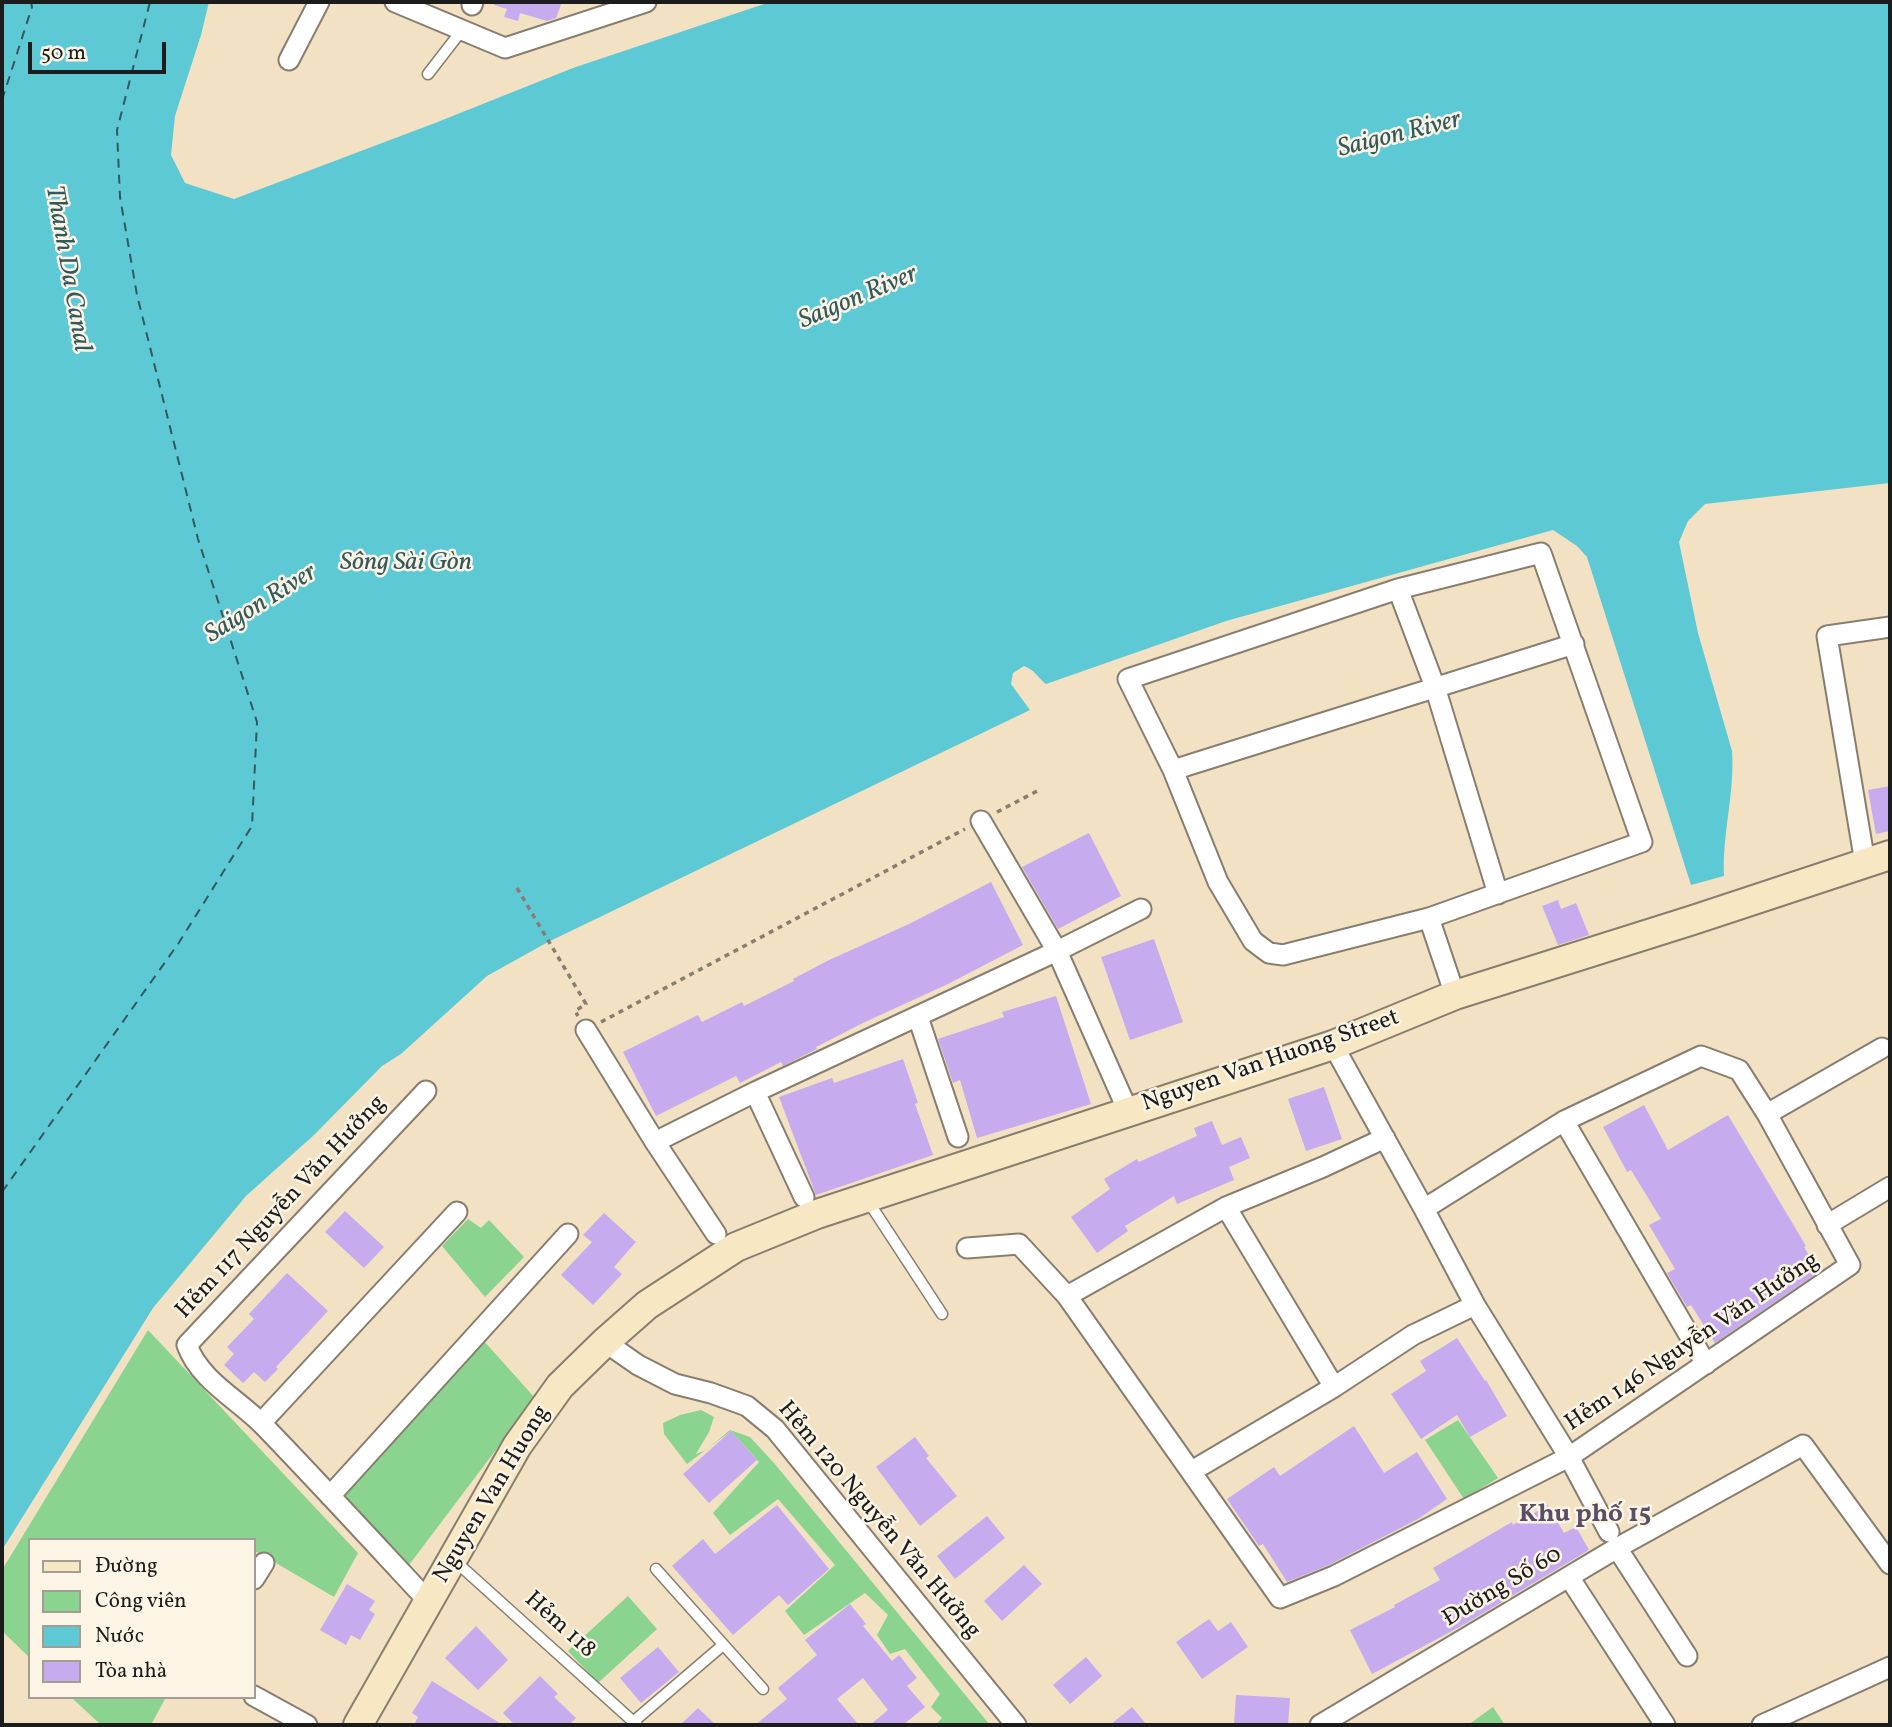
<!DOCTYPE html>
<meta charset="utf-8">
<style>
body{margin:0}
#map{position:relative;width:1892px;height:1727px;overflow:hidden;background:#f3e1c4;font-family:Vollkorn,serif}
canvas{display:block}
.frame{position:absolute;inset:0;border:4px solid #1c1c1c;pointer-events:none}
.legend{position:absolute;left:28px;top:1538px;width:228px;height:161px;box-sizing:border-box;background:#fcf5e5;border:2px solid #a29e95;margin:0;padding:9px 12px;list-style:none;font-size:21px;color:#1c1c1c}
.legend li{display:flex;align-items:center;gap:14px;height:35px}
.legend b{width:35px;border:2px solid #a29e95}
.scale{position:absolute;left:28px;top:42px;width:138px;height:32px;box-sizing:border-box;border:4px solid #1c1c1c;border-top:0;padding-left:9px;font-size:21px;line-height:24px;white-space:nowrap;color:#1c1c1c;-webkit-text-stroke:5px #fcf5e5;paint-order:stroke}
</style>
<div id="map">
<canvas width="1892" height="1727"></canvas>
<div class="frame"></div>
<ul class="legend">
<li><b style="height:9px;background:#f7e8c3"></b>Đường</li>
<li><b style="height:19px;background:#8ad490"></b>Công viên</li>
<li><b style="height:19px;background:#5dc9d5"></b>Nước</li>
<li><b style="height:19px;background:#c7abef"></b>Tòa nhà</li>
</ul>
<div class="scale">50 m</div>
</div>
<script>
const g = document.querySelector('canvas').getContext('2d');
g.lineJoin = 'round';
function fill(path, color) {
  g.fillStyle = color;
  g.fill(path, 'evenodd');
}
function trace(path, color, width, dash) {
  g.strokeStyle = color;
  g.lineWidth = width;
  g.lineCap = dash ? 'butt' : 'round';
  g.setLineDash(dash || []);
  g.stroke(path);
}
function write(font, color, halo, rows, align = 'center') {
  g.font = font + ' Vollkorn,serif';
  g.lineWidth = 5;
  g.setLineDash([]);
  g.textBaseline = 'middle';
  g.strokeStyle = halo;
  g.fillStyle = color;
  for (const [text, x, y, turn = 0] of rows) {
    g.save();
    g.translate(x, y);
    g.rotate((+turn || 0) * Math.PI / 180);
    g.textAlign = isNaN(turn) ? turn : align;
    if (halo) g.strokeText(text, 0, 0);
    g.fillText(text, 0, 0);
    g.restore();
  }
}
fill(new Path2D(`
 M468,1219L481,1228L489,1220L524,1257L485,1297L442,1246Z
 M148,1330L358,1553L334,1597L257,1552L254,1553V1540H30V1658L2,1631V1570Z
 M483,1340L535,1398L409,1565L344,1494Z
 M701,1410L714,1417L709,1432L696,1454L706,1450L730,1430L750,1437L774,1463L990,1725H935L942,1718L931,1707L940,1694L905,1649L890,1654L877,1635L888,1615L865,1593L804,1635L785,1611L835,1565L778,1499L730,1535L713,1513L759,1462L731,1431L687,1464L664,1434L663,1423L680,1415Z
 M1458,1420L1498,1478L1464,1499L1425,1440Z
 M628,1596L657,1629L598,1683L568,1651Z
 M71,1697H166L151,1725H101Z
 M1493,1707L1505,1725H1468Z`), '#8ad490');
fill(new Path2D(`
 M2,2H209L201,35L175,116L171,155L185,183L234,199L435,123L573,68L770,2H1890V483L1705,504L1688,521L1679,542L1698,633L1732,751C1735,793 1722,834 1724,876L1691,885L1587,557L1577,546L1553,530L1226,621L1046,684C1037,677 1035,670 1024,666L1013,673L1011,684L1030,710L548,942L487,976L401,1054L382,1066L314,1135L246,1196L153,1308L2,1550Z`), '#5dc9d5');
trace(new Path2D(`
 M2,100L32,7L31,2
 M2,1192L178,944L252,826L257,722L198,539L137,295L120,197L117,130L150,2`), '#33595d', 2, [9, 7]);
fill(new Path2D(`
 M495,2H562L556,18L547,21L520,13L518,21L504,17L507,9L494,5Z
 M1890,786V831L1876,834L1868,790Z
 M1089,833L1121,896L1058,929L1022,867Z
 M991,882L1023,945L948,984L865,1022L816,1047L817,1049L783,1066L781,1062L740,1083L736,1076L656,1116L623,1052L698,1015L702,1022L742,1002L744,1006L794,981L793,979L827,961L909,924Z
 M1558,900L1561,909L1576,903L1589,935L1558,945L1542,906Z
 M1154,939L1183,1022L1130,1040L1101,957Z
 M1056,996L1091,1104L977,1138L960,1080L953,1083L938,1039L1004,1017L1002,1012Z
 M903,1059L918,1103L915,1104L933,1155L816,1195L779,1097L832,1078L834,1083Z
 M1324,1087L1342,1139L1306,1151L1288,1099Z
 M1644,1105L1668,1150L1728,1115L1806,1246L1804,1247L1819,1272L1715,1343L1691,1305L1687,1307L1667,1273L1675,1269L1649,1225L1661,1219L1631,1170L1627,1172L1603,1127Z
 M1212,1121L1222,1145L1241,1137L1250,1158L1229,1167L1234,1180L1177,1204L1174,1196L1125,1226L1128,1231L1097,1253L1071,1217L1110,1189L1104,1179L1137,1159L1139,1162L1197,1136L1194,1128Z
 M345,1211L384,1247L364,1268L325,1232Z
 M604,1213L636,1242L614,1267L622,1274L593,1305L561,1275L592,1242L583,1235Z
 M287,1273L328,1311L276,1367L278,1369L265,1382L254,1372L243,1383L224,1365L234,1354L227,1347L254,1319L249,1314Z
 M1457,1338L1485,1381L1486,1380L1507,1416L1470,1437L1457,1415L1421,1439L1391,1394L1426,1371L1420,1361Z
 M1354,1426L1384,1473L1417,1452L1447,1499L1418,1519L1329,1565L1287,1582L1263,1544L1259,1546L1227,1499L1274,1467L1280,1476Z
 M731,1431L757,1460L709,1503L683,1474Z
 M915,1437L929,1456L926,1458L957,1496L920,1526L876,1467Z
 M777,1505L829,1569L788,1605L779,1595L733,1635L672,1566L703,1539L715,1554Z
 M1548,1505L1564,1533L1576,1527L1589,1550L1465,1624L1372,1674L1350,1630L1395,1607L1394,1605L1440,1580L1433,1568L1512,1522L1513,1525Z
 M987,1516L1005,1538L955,1579L937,1556Z
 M1024,1565L1042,1584L1002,1621L984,1601Z
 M347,1584L375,1601L369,1610L375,1614L360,1640L351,1635L346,1645L320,1630Z
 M850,1604L866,1624L863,1626L892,1661L899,1655L917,1678L907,1686L925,1707L903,1725H870L888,1710L863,1678L837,1699L859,1725H755L787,1699L778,1688L817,1655L805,1640Z
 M1209,1619L1218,1631L1231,1622L1248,1647L1202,1679L1176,1642Z
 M476,1626L508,1660L478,1690L445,1658Z
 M658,1647L679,1672L641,1703L620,1678Z
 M1086,1657L1102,1676L1070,1704L1053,1685Z
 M540,1676L558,1694L554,1697L576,1718L569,1725H515L503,1713Z
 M432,1681L503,1725H414L418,1717L412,1713Z
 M1236,1695L1290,1698L1288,1725H1234Z
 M1132,1707L1147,1725H1110Z
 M698,1708L716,1725H680Z`), '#c7abef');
const service = new Path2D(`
 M428,74L462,30
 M868,1201L942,1314
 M455,1561L637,1725
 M656,1569L763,1689
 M633,1722L723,1645`);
const minor = new Path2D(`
 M395,2L505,48L646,2
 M472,5L473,2
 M289,60L319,2
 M1541,553L1642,842L1429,918L1283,955L1269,953L1253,941L1218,882L1173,770L1128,679L1398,589Z
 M1398,589L1435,687L1498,894
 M1173,770L1574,644
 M981,821L1057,951L1141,909
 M1865,863L1827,636L1890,627
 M1429,918L1455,995
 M918,1017L958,1137
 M586,1030L655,1142L716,1234
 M1333,1045L1424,1209L1475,1305L1569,1457L1609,1532
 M426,1091L187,1345C200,1381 238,1399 264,1426C320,1484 374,1543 429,1602
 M755,1092L804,1197
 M1767,1114L1882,1048
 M1564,1121L1706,1364
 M655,1142L755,1092L1057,951L1128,1111
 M1226,1207L1334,1387L1413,1335L1475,1305
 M1827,1225L1890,1187
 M967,1248L1019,1244L1067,1296L1280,1598L1334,1576L1569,1457L1850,1265L1767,1114L1739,1070L1701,1056L1564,1121L1424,1209
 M1067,1296L1226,1207L1323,1167L1385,1138
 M605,1342L638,1365L675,1384L711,1393L747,1406L775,1429L1016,1725
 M261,1423L457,1212
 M1192,1471L1334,1387
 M330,1496L568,1234
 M1617,1548L1687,1656
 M1569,1577L1665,1725
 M254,1579L264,1563
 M254,1696L307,1725
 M1320,1725L1617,1548L1803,1445L1890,1564
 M1762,1725L1890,1667`);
const secondary = new Path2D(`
 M358,1725L517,1446L560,1386L605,1342L647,1305L736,1247L817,1214L1333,1045L1455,995L1693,920L1890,855`);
trace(service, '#887e70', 13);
trace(minor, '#887e70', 23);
trace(secondary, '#887e70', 32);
trace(new Path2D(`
 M997,812L1041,789
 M517,888L586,1004L575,1011L578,1016
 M601,1022L965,829`), '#887e70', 3.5, [5, 5]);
trace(service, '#fff', 10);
trace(minor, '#fff', 19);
trace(secondary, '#f7e8c3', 28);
write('24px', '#1c1c1c', '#fcf5e5', [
 ["Nguyen Van Huong Street",1271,1062,-19],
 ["Hẻm 117 Nguyễn Văn Hưởng",282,1208,-47],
 ["Hẻm 146 Nguyễn Văn Hưởng",1693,1343,-34],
 ["Nguyen Van Huong",493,1495,-59],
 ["Hẻm 120 Nguyễn Văn Hưởng",878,1521,50],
 ["Đường Số 60",1503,1588,-31],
 ["Hẻm 118",559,1626,42]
]);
write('italic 26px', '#33595d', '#fcf5e5', [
 ["Saigon River",1400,136,-14],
 ["Thanh Da Canal",66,269,80],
 ["Saigon River",859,299,-23],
 ["Sông Sài Gòn",406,564],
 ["Saigon River",262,605,-32]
]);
write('bold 26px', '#584e66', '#fcf5e5', [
 ["Khu phố 15",1585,1516]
]);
</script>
